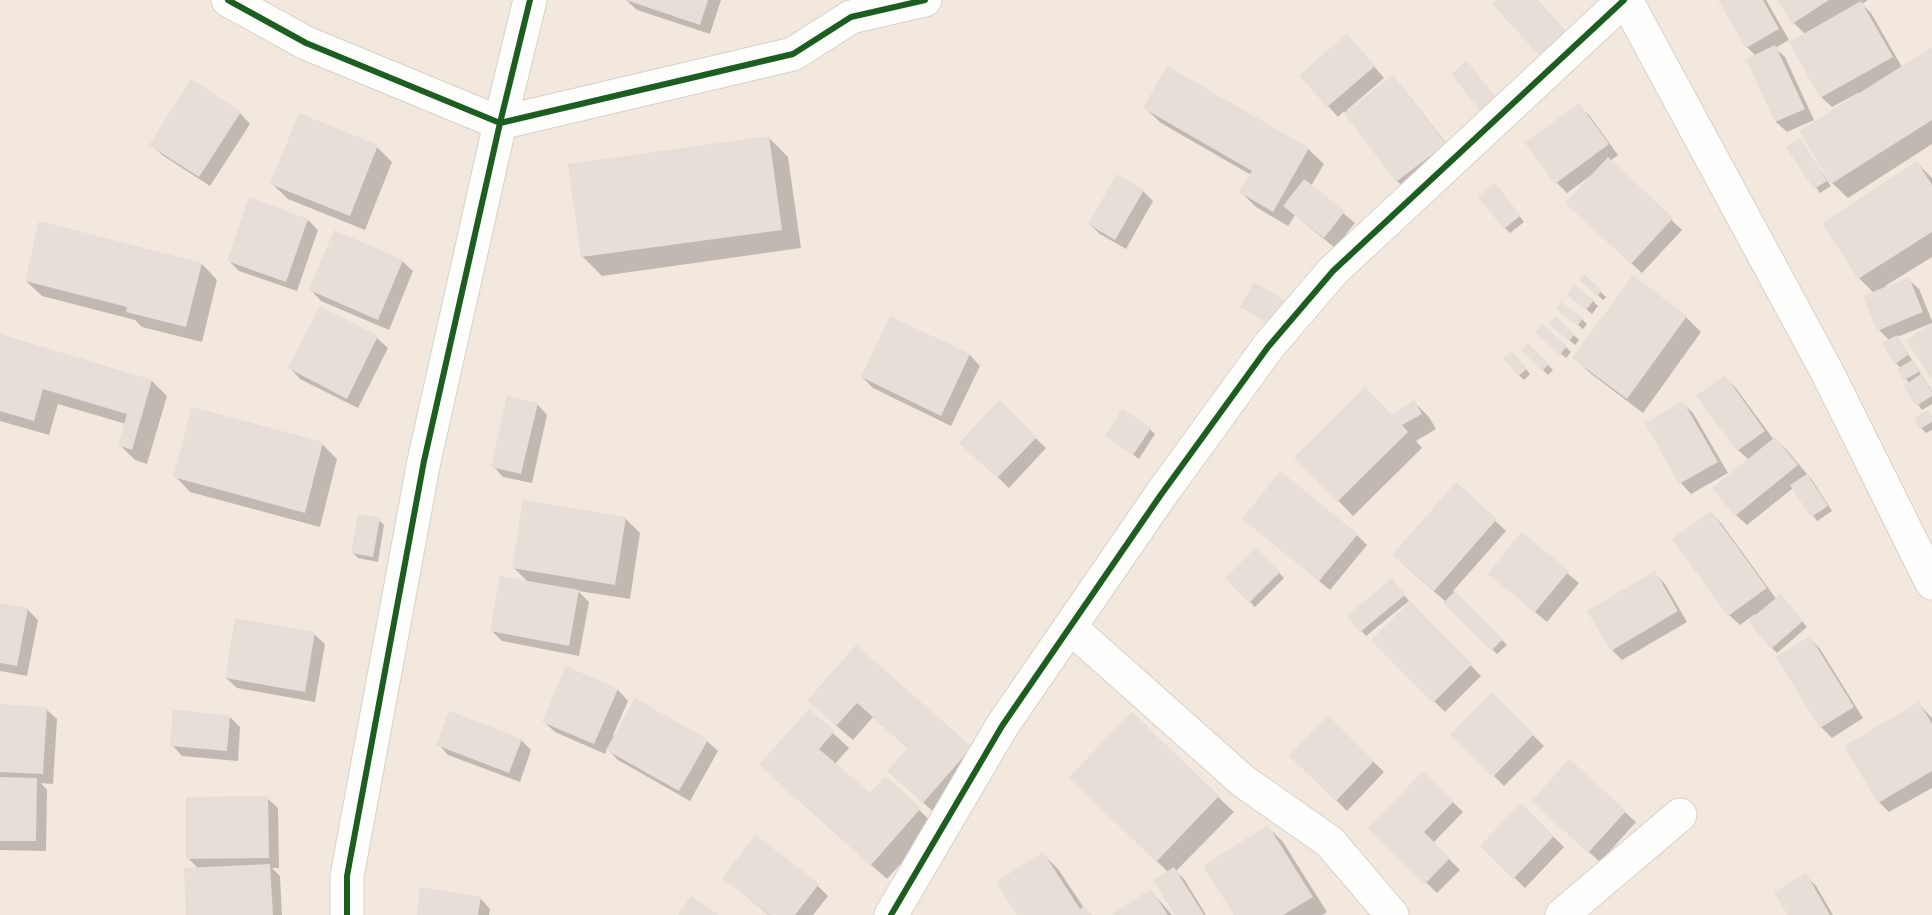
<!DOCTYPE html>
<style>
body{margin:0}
canvas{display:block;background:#f9f5f0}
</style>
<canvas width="1932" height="915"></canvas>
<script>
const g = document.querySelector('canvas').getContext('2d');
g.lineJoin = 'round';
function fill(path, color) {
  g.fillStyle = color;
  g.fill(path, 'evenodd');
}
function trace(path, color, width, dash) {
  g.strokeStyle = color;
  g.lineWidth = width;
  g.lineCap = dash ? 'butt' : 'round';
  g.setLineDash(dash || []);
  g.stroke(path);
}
fill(new Path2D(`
 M0,0H1932V915H0Z`), '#f2e8de');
fill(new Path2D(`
 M626,0H721L710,34L637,10Z
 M1720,0H1766L1789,40L1775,48L1785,57L1814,120L1787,132L1776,122L1747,60L1756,56L1747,47Z
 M1779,0H1868L1862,4L1871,13L1902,67L1932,49V144L1848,198L1832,183L1801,132L1859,95L1858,93L1832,107L1821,97L1805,34L1794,23Z
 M1357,46L1384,78L1347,110L1348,112L1393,77L1403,88L1455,155L1408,191L1397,181L1344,111L1338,117L1328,106Z
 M1168,68L1308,149L1324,164L1311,186L1355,223L1335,248L1295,215L1288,226L1256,207L1241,192L1251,175L1161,123L1145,108Z
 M1578,105L1589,115L1618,155L1610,161L1682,230L1642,273L1578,214L1590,176L1567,193L1557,183L1527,143Z
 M240,113L250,124L210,186L162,155L151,144Z
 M769,138L788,157L801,248L602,276L582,256Z
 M1800,140L1831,186L1820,193L1788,147Z
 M377,147L392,162L365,230L288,199L272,184Z
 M1917,163L1932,178V257L1885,286L1886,288L1908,279L1919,289L1932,321V323L1897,337L1932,391V404L1922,410L1905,386L1909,383L1899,369L1901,368L1896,363L1890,341L1879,330L1874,293L1859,278Z
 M1500,190L1524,222L1510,233L1505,228Z
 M1143,191L1153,201L1126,249L1100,234L1089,224Z
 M308,220L318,230L297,291L239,271L229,261Z
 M40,223L202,264L217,280L202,342L142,327L135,320L42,296L26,281Z
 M402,261L413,271L389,330L321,301L311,290Z
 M1584,276L1606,297L1603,300L1581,280Z
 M1633,277L1686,317L1701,332L1643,413L1590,373L1574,358Z
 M1569,295L1593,301L1598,306L1592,314Z
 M320,308L377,338L388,348L358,408L300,379L290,368Z
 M1557,309L1582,319L1587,324L1583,329Z
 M891,318L970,355L980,366L951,426L873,388L862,377Z
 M1555,318L1579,340L1575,345L1556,329Z
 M1543,327L1571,352L1566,358L1542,338Z
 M0,336L152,381L167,396L147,464L135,460L120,445L126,424L58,404L49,435L0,421Z
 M1528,345L1553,370L1548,375L1523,350Z
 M1517,358L1530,374L1524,380L1519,375Z
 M1725,377L1735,387L1774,440L1775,439L1786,449L1812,480L1832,511L1817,521L1793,488L1747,525L1736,515L1749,460L1738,450L1698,396Z
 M1414,402L1429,417L1436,429L1416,441L1422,448L1353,516L1296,457L1393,417Z
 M999,403L1046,448L1009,488L972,453Z
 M1683,403L1693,413L1728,473L1691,494L1681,483L1647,423Z
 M537,404L547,415L532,483L503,477L493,466Z
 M1927,412L1932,417V430L1926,433L1921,428Z
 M1150,429L1155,434L1139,459L1106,436Z
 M322,444L337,459L320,527L190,492L175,476Z
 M1456,484L1506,531L1453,591L1507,645L1497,654L1445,603L1446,602L1405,566Z
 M1711,513L1721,523L1777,600L1785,601L1807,627L1777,653L1772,648L1755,614L1740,625L1729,615Z
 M625,518L640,533L630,599L578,591L589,602L579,656L502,641L492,631L529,583L514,568Z
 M1244,519L1357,535L1367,545L1330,590Z
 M379,520L384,525L378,562L358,558L353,553Z
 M1521,534L1579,583L1547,622L1490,574Z
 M1256,549L1284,578L1255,607L1227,578Z
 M1654,573L1665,584L1687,622L1622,660L1612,650Z
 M1396,585L1409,601L1366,636L1349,616Z
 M1410,603L1481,676L1445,712L1373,640Z
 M0,604L27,609L38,620L27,676L0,671Z
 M314,634L325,644L315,702L237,688L226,678Z
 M1810,638L1820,649L1863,718L1832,738L1821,727Z
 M856,647L971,748L939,817L905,786L909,749L873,717L853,740L825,716Z
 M567,668L618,690L628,701L613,735L615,736L635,700L707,741L718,751L690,801L618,760L607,749L605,754L555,732L544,722Z
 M1492,695L1544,746L1504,786L1453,735Z
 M1919,704L1932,718V788L1889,812L1879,802Z
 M0,706L46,709L57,719L53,784L41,783L47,790L46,851L0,850Z
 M809,711L849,748L835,764L870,795L885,778L935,825L887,879L776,780Z
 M230,717L240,727L238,761L182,756L172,745Z
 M1328,717L1384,772L1347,811L1291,756Z
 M521,740L531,750L520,782L448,755L438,744Z
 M1569,762L1636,822L1600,862L1545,812Z
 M1423,773L1463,812L1433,843L1460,870L1437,893L1370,829Z
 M1086,792L1218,797L1234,812L1176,871L1184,879L1206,915H1176L1168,872Z
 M267,798L278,808L279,868H272L280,876L282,915H188L199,869L188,858Z
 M1521,805L1564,847L1525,888L1482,846Z
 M1268,827L1283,842L1327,912L1322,915H1236Z
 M1043,854L1058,869L1084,908L1092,915H1019Z
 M1805,875L1816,886L1833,915H1789Z
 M724,878L818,886L828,896L813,915H769Z
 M1151,891L1172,915H1114Z
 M480,898L490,909L489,915H418Z`), '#0003');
fill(new Path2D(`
 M626,0H708L700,25Z
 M1497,0H1538L1577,43L1550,67L1492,4Z
 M1718,0H1763L1779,29L1746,48Z
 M1777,0H1829L1792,24Z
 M1861,1L1893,57L1820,98L1789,42Z
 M1347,34L1375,66L1327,107L1299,75Z
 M1775,45L1805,109L1775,122L1746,59Z
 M1932,47V120L1831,184L1799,131Z
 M1467,61L1500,102L1484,115L1451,74Z
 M1167,66L1309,148L1273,212L1239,192L1252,171L1143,108Z
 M1393,75L1446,144L1396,182L1344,113Z
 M191,79L241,112L199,177L149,145Z
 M1579,103L1609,144L1555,184L1525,143Z
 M299,113L378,145L350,216L270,184Z
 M769,136L782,230L581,257L568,164Z
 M1800,138L1827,181L1814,189L1786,147Z
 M1608,157L1673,218L1631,264L1565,203Z
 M1917,161L1932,185V232L1858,279L1822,223Z
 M1117,174L1144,190L1115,240L1088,224Z
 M1304,179L1345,211L1324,238L1283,206Z
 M1495,183L1520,216L1504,229L1478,197Z
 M249,197L308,219L286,282L227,261Z
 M39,221L202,263L186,327L126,312L127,307L25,281Z
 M334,230L403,260L378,320L309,290Z
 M1584,274L1602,291L1597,296L1579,280Z
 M1633,275L1687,316L1627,399L1572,358Z
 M1909,277L1923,312L1877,331L1863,296Z
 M1254,282L1285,301L1271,325L1240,307Z
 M1575,285L1594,300L1586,310L1567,295Z
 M1561,302L1583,318L1578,325L1556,309Z
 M320,306L378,336L347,399L288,368Z
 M890,316L970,354L941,416L861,377Z
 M1555,316L1575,334L1569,341L1549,324Z
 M1932,323V377L1931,378L1906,340Z
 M1542,324L1567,346L1560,355L1535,333Z
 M0,334L152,380L132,450L118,445L127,414L43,389L34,421L0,411Z
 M1897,335L1908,355L1895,364L1882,343Z
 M1528,343L1549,364L1542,371L1521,350Z
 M1512,351L1527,369L1518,376L1503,358Z
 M1912,360L1919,372L1904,380L1897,369Z
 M1921,374L1932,392V396L1916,406L1903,386Z
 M1725,375L1765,431L1737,451L1696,396Z
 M1365,387L1392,415L1414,400L1422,414L1402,425L1408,432L1337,502L1294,457Z
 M507,396L538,403L521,474L491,467Z
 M999,400L1037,437L997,478L959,443Z
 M1683,401L1718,462L1679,484L1645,423Z
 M192,407L323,442L305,513L173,477Z
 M1122,409L1151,428L1133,455L1105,436Z
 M1928,410L1932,417V422L1920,429L1914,418Z
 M1775,437L1798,465L1735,516L1712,488Z
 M1280,471L1358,534L1319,581L1242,519Z
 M1807,474L1828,506L1811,517L1790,485Z
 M1456,482L1497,519L1434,591L1392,555Z
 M523,500L626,517L615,585L512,568Z
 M1711,511L1767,588L1728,616L1672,539Z
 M358,514L380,518L373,557L351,553Z
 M1521,532L1569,571L1535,612L1488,574Z
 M1256,547L1280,572L1249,603L1225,578Z
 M1655,571L1678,611L1611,651L1587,611Z
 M500,576L579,590L569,646L490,631Z
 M1392,578L1405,595L1360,632L1347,616Z
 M1455,591L1503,639L1491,651L1443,603Z
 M1781,594L1803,621L1771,649L1748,621Z
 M1410,601L1472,664L1433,703L1371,640Z
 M0,603L28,608L17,666L0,663Z
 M235,618L315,632L305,692L225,678Z
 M1810,636L1854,707L1820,728L1776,657Z
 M856,645L972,747L923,803L887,771L908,748L857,703L836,726L807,701Z
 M566,666L618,689L594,744L542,722Z
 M1492,692L1534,734L1493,777L1450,735Z
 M635,698L708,740L679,791L606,750Z
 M1919,702L1932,724V771L1878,803L1844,746Z
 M0,704L47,707L43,774L0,772Z
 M809,709L835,731L819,749L870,793L885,776L921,808L871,865L759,765Z
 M173,710L230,715L227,751L170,746Z
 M449,711L522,739L509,773L436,745Z
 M1132,712L1219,796L1156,862L1069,777Z
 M1328,715L1374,761L1336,801L1289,756Z
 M1569,759L1626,811L1588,853L1532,801Z
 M1423,771L1454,801L1424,832L1450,858L1425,884L1368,829Z
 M0,777L37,778L36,841H0Z
 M268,796L269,858L186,859V797Z
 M1521,803L1554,836L1513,879L1480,846Z
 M1268,825L1313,897L1283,915H1234L1203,866Z
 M756,835L819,884L795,915H770L722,878Z
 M1043,852L1080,909L1085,906L1091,915H1017L996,882Z
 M270,864L273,915H186L184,868Z
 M1174,867L1204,915H1175L1153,880Z
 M1806,873L1830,915H1788L1774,892Z
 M420,887L481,897L478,915H417Z
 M1151,889L1168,915H1111Z
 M691,896L719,915H678Z`), '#e6ded7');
const street = new Path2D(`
 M228,0L306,43L500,123L793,54L851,17L925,0
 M1070,627L1243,781L1330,842L1392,915
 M347,915V876L424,461L500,123L530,0
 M1562,915L1680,815`);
const secondary = new Path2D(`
 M1626,0L1825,368L1932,583
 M891,915L1002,726L1160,496L1268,347L1333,271L1624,0`);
trace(street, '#d7d1cb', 35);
trace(secondary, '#d9d2cb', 35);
trace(street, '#fefefd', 33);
trace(secondary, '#fefefd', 33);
trace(new Path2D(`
 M228,0L306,43L500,123L793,54L851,17L925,0
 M347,915V876L424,461L500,123L530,0
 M891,915L1002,726L1160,496L1268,347L1333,271L1624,0`), '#1b5e20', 6);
</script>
